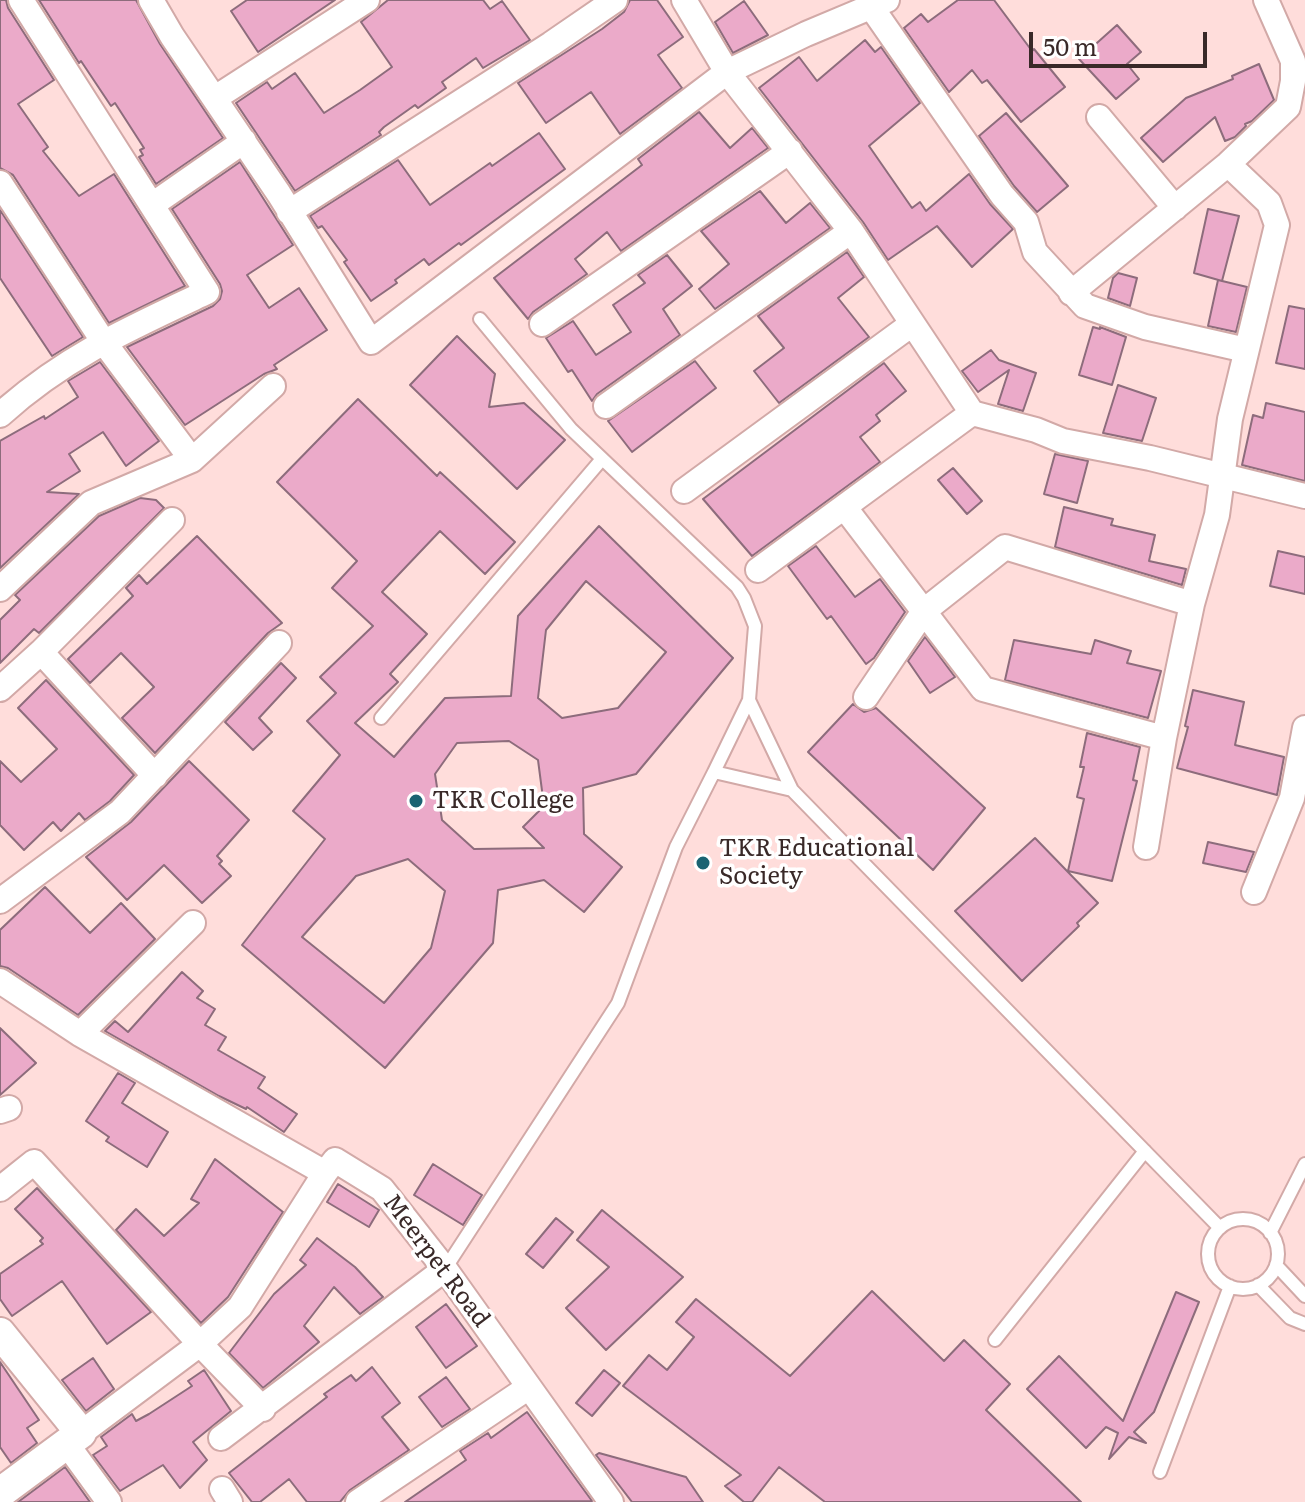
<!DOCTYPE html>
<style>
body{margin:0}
#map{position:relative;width:1305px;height:1502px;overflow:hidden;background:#ffdddb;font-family:Literata,serif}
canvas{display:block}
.scale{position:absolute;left:1029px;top:32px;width:178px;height:36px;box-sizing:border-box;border:4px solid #392928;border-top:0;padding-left:10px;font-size:24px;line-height:28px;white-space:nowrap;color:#392928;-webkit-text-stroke:6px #fff;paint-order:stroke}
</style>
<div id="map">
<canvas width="1305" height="1502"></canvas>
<div class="scale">50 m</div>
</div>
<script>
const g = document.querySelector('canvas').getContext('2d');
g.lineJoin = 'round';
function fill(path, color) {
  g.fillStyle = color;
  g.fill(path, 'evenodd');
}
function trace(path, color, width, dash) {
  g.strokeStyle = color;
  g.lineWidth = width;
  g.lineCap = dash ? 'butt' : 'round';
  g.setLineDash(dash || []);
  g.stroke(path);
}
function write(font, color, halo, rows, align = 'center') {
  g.font = font + ' Literata,serif';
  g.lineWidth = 7;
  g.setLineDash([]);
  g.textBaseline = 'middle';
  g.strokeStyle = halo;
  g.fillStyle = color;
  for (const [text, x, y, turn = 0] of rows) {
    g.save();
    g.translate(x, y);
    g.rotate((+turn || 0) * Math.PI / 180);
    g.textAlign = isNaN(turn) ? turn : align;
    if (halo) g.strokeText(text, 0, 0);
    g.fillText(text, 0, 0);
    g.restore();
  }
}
const building = new Path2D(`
 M0,0H6L8,8L54,80L18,104L48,147L43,151L79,196L114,174L185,286L109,323L13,175L0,168Z
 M39,0H136L160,44L223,138L156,184L139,157L143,155L140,150L144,148L115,103L111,106L81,61L79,63Z
 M247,0H335L258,52L231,11Z
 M388,0H483L490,9L502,1L530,40L483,68L476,58L442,82L446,88L418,108L415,105L384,127L379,132L381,135L295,191L236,103L267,82L272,89L295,73L324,113L360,90L392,67L361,22Z
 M630,0H657L683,37L658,55L682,88L620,134L591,92L546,123L518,83L602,29L624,12Z
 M958,0H994L1032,51L1034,49L1065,87L1021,122L987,80L982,83L972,70L949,92L904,28L921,14L928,22Z
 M744,1L768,35L733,53L715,22Z
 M1117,25L1141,52L1127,64L1139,79L1116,99L1079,59Z
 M865,40L875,52L881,47L920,103L869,146L912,208L920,202L926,211L969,174L990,204L1013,229L972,267L937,226L888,260L863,222L759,88L799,57L817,81Z
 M1259,64L1274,100L1252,121L1245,124L1246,126L1235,137L1225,141L1215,117L1163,162L1141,138L1186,98L1233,79L1232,76Z
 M699,112L730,148L752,128L768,148L621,251L607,232L575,259L587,274L533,312L528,319L494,278L642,165L638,159Z
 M1006,113L1068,186L1037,212L1014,186L979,136Z
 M539,133L565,169L461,245L459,243L429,265L424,259L395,280L397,283L371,301L344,262L347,260L322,226L318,228L310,216L398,160L430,205L490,163L492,166Z
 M240,162L293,245L247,275L269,308L299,288L327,330L274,365L277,369L264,374L185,425L127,347L213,306L220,299L222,291L220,284L172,209Z
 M760,191L786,223L810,203L830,228L715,309L699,289L729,264L701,231Z
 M1208,209L1239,216L1222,281L1194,273Z
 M0,210L83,337L52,356L0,278Z
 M847,252L864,277L838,298L869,337L779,403L754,371L784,348L758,316Z
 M667,255L692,286L663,309L680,335L597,394L592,401L572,370L568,372L546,338L573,321L596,355L631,332L613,305L645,283L638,275Z
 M1118,273L1137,278L1130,306L1108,298L1113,278Z
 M1218,280L1247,287L1236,332L1208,326Z
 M1289,306L1305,309V369L1276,363Z
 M1093,327L1100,329V327L1126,337L1112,385L1079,375Z
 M457,336L495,374L489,407L524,403L565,440L517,489L410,385Z
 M991,350L999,360L1036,373L1023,411L998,404L1009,370L978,392L962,371Z
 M695,361L716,388L632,452L608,421Z
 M100,362L159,441L126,466L103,432L69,454L80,471L47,492L79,494L0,568V441L44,416L45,419L78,397L68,381Z
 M884,363L906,391L876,415L880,421L860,437L880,462L752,556L703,499Z
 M1118,385L1156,398L1142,441L1103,433Z
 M358,399L437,476L440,472L515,542L485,574L440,531L382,592L427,634L390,674L398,682L355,723L394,757L445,698L511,696L518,616L599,526L733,658L636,774L583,788L584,834L622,867L584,912L544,880L498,890L493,943L385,1068L242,945L325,839L293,811L340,755L307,721L336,693L320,677L373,626L332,588L357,561L277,482ZM586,581L666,652L618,708L562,718L538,698L546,630ZM509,741L538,760L544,806L523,827L544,848L474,849L442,820L435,774L457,743ZM408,859L445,891L431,948L384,1003L302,937L356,876Z
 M1266,403L1305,412V481L1242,465L1253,415L1263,418Z
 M1055,454L1088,461L1077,503L1044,494Z
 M953,468L982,501L967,514L938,480Z
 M140,498L156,500L164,508L39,633L34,629L0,663V620L20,600L15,595L99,516Z
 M1064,507L1113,519L1111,525L1155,535L1149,561L1186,569L1182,585L1055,547Z
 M197,536L282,623L268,633L155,753L122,718L154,687L121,653L90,683L68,659L133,596L126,588L139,575L147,584Z
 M816,546L855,597L880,579L905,612L874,658L866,664L831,616L827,619L788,566Z
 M1278,551L1305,557V594L1270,586Z
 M925,637L955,677L930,693L908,661Z
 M1014,640L1091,654L1095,640L1131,651L1127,663L1161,671L1148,718L1005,680Z
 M281,663L296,678L259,718L272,732L253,750L225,722Z
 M46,680L134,775L110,801L85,820L79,813L61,831L53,822L24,850L0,825V761L21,782L57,749L18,708Z
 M1193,690L1244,702L1235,745L1284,757L1277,795L1177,768L1188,727L1185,726Z
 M853,704L864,712L876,708L985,808L933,870L808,752Z
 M1087,733L1140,747L1133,780L1137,781L1112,881L1068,871L1084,799L1077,797L1084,767H1080Z
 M189,761L249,820L217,856L222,861L219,864L231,876L202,903L164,865L127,900L86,857L131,822Z
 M1035,838L1098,903L1077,923L1079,926L1022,981L955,911Z
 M1208,842L1254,852L1246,872L1203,863Z
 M45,887L90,933L121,903L155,939L78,1015L8,968L0,966V930Z
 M182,972L203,991L197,998L215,1009L205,1025L226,1037L218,1050L265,1077L258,1088L297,1114L284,1132L247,1107L246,1109L219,1096L105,1031L115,1021L128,1032Z
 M0,1028L36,1063L0,1095Z
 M118,1073L135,1083L122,1103L168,1132L147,1167L106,1141L109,1137L86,1121Z
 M215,1159L283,1212L228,1297L201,1323L116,1230L136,1209L164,1236L199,1203L191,1199Z
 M433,1164L482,1195L463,1225L414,1195Z
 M338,1184L379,1210L369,1227L327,1202Z
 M37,1188L151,1312L107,1344L62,1281L12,1316L0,1299V1274L43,1244L40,1241L43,1238L15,1209Z
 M602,1210L683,1277L606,1350L566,1308L609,1267L577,1240Z
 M556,1218L573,1232L543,1268L526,1254Z
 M317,1238L355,1267L383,1297L360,1314L334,1287L304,1326L319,1342L263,1388L229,1353L274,1294L306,1265L300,1260Z
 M872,1291L944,1361L964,1340L1010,1384L986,1410L1081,1502H825L779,1467L752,1502H744L725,1486L741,1475L623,1386L649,1355L667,1370L694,1337L676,1322L696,1299L790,1376Z
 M1176,1292L1199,1302L1154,1412L1134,1432L1146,1443L1129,1437L1109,1459L1118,1433L1106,1427L1086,1448L1027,1389L1059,1356L1123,1421Z
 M446,1304L477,1346L446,1368L416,1327Z
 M93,1358L114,1389L86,1411L62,1380Z
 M0,1362L39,1420L27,1428L37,1443L11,1463L0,1447Z
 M372,1367L400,1403L382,1417L409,1450L350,1490L340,1502H307L289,1479L260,1502H252L229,1473L327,1397L324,1394L351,1375L356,1381Z
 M204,1370L231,1411L193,1442L207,1460L180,1488L163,1465L120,1491L93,1455L107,1446L101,1437L132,1414L136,1421L149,1414L192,1386L188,1381Z
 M604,1370L620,1383L592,1416L576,1403Z
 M446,1377L470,1409L442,1427L419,1397Z
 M527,1412L592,1501L405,1502L466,1460L460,1451L488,1433L491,1438Z
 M599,1453L686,1477L703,1502H632L596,1455Z
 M65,1467L90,1502H18Z`);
fill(building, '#ebaac9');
trace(building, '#8d6c7c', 2);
const service = new Path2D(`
 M480,319L571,429L737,587L744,598L755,626L749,700L714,772L792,790L1220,1228
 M749,700L792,790
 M381,718L602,459
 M1208 1254a35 35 0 1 1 70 0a35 35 0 1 1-70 0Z
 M1270,1233L1305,1164
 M1276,1265L1305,1296
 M445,1269L618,1003L676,847L714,772
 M1258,1285L1290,1318L1305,1324
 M995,1340L1145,1151
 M1160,1472L1230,1286`);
const minor = new Path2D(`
 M151,0L172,36L279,194L371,342L727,72L806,34L887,0
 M684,0L727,72L851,231L972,413L1036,430L1063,441L1150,458L1305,496
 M872,8L1002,195L1026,222L1035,252L1085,306L1145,327L1246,350
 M215,98L367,0
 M1099,117L1175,208
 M0,183L103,341L192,460
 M152,205L244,141
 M289,212L551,44L615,0
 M1071,293L1228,164L1288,107L1293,81V61L1266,0
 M542,324L790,151
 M606,406L851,231
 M0,415C64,357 130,328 207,292L21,0
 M684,491L912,324
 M845,508L983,689L1164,738
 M758,570L972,413
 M0,589L91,503L192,460L273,386
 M41,652L155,776
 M0,689L41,652L172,520
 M866,697L924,611L1005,547L1192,604
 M1146,847L1164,738L1192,604L1217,515L1230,419L1277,225L1269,203L1228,164
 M1254,892L1292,798L1305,728
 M0,901L120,812L279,643
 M0,981L80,1034L325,1173L335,1160L382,1189L445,1269L611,1502
 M80,1034L193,923
 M0,1111L9,1108
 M0,1189L34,1162L200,1344L263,1409
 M81,1433L200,1344L240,1307L325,1173
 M221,1438L445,1269
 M66,1443L109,1502
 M222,1489L230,1502
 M358,1502L529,1387`);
const tertiary = new Path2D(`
 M0,1333L81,1433L0,1493`);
trace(service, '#d2a9a7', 16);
trace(minor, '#d2a9a7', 28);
trace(tertiary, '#d2a9a7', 34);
trace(service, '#fff', 12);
trace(minor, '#fff', 24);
trace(tertiary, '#fff', 30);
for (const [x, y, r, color] of [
 [416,801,8,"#1b6372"],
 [703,863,8,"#1b6372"]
]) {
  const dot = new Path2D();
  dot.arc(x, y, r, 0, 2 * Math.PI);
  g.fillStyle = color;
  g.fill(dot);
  trace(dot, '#fff', 3);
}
write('24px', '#392928', '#fff', [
 ["TKR College",432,801],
 ["TKR Educational",719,849],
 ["Society",719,877]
], 'left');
write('24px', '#392928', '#fff', [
 ["Meerpet Road",436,1261,53]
]);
</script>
